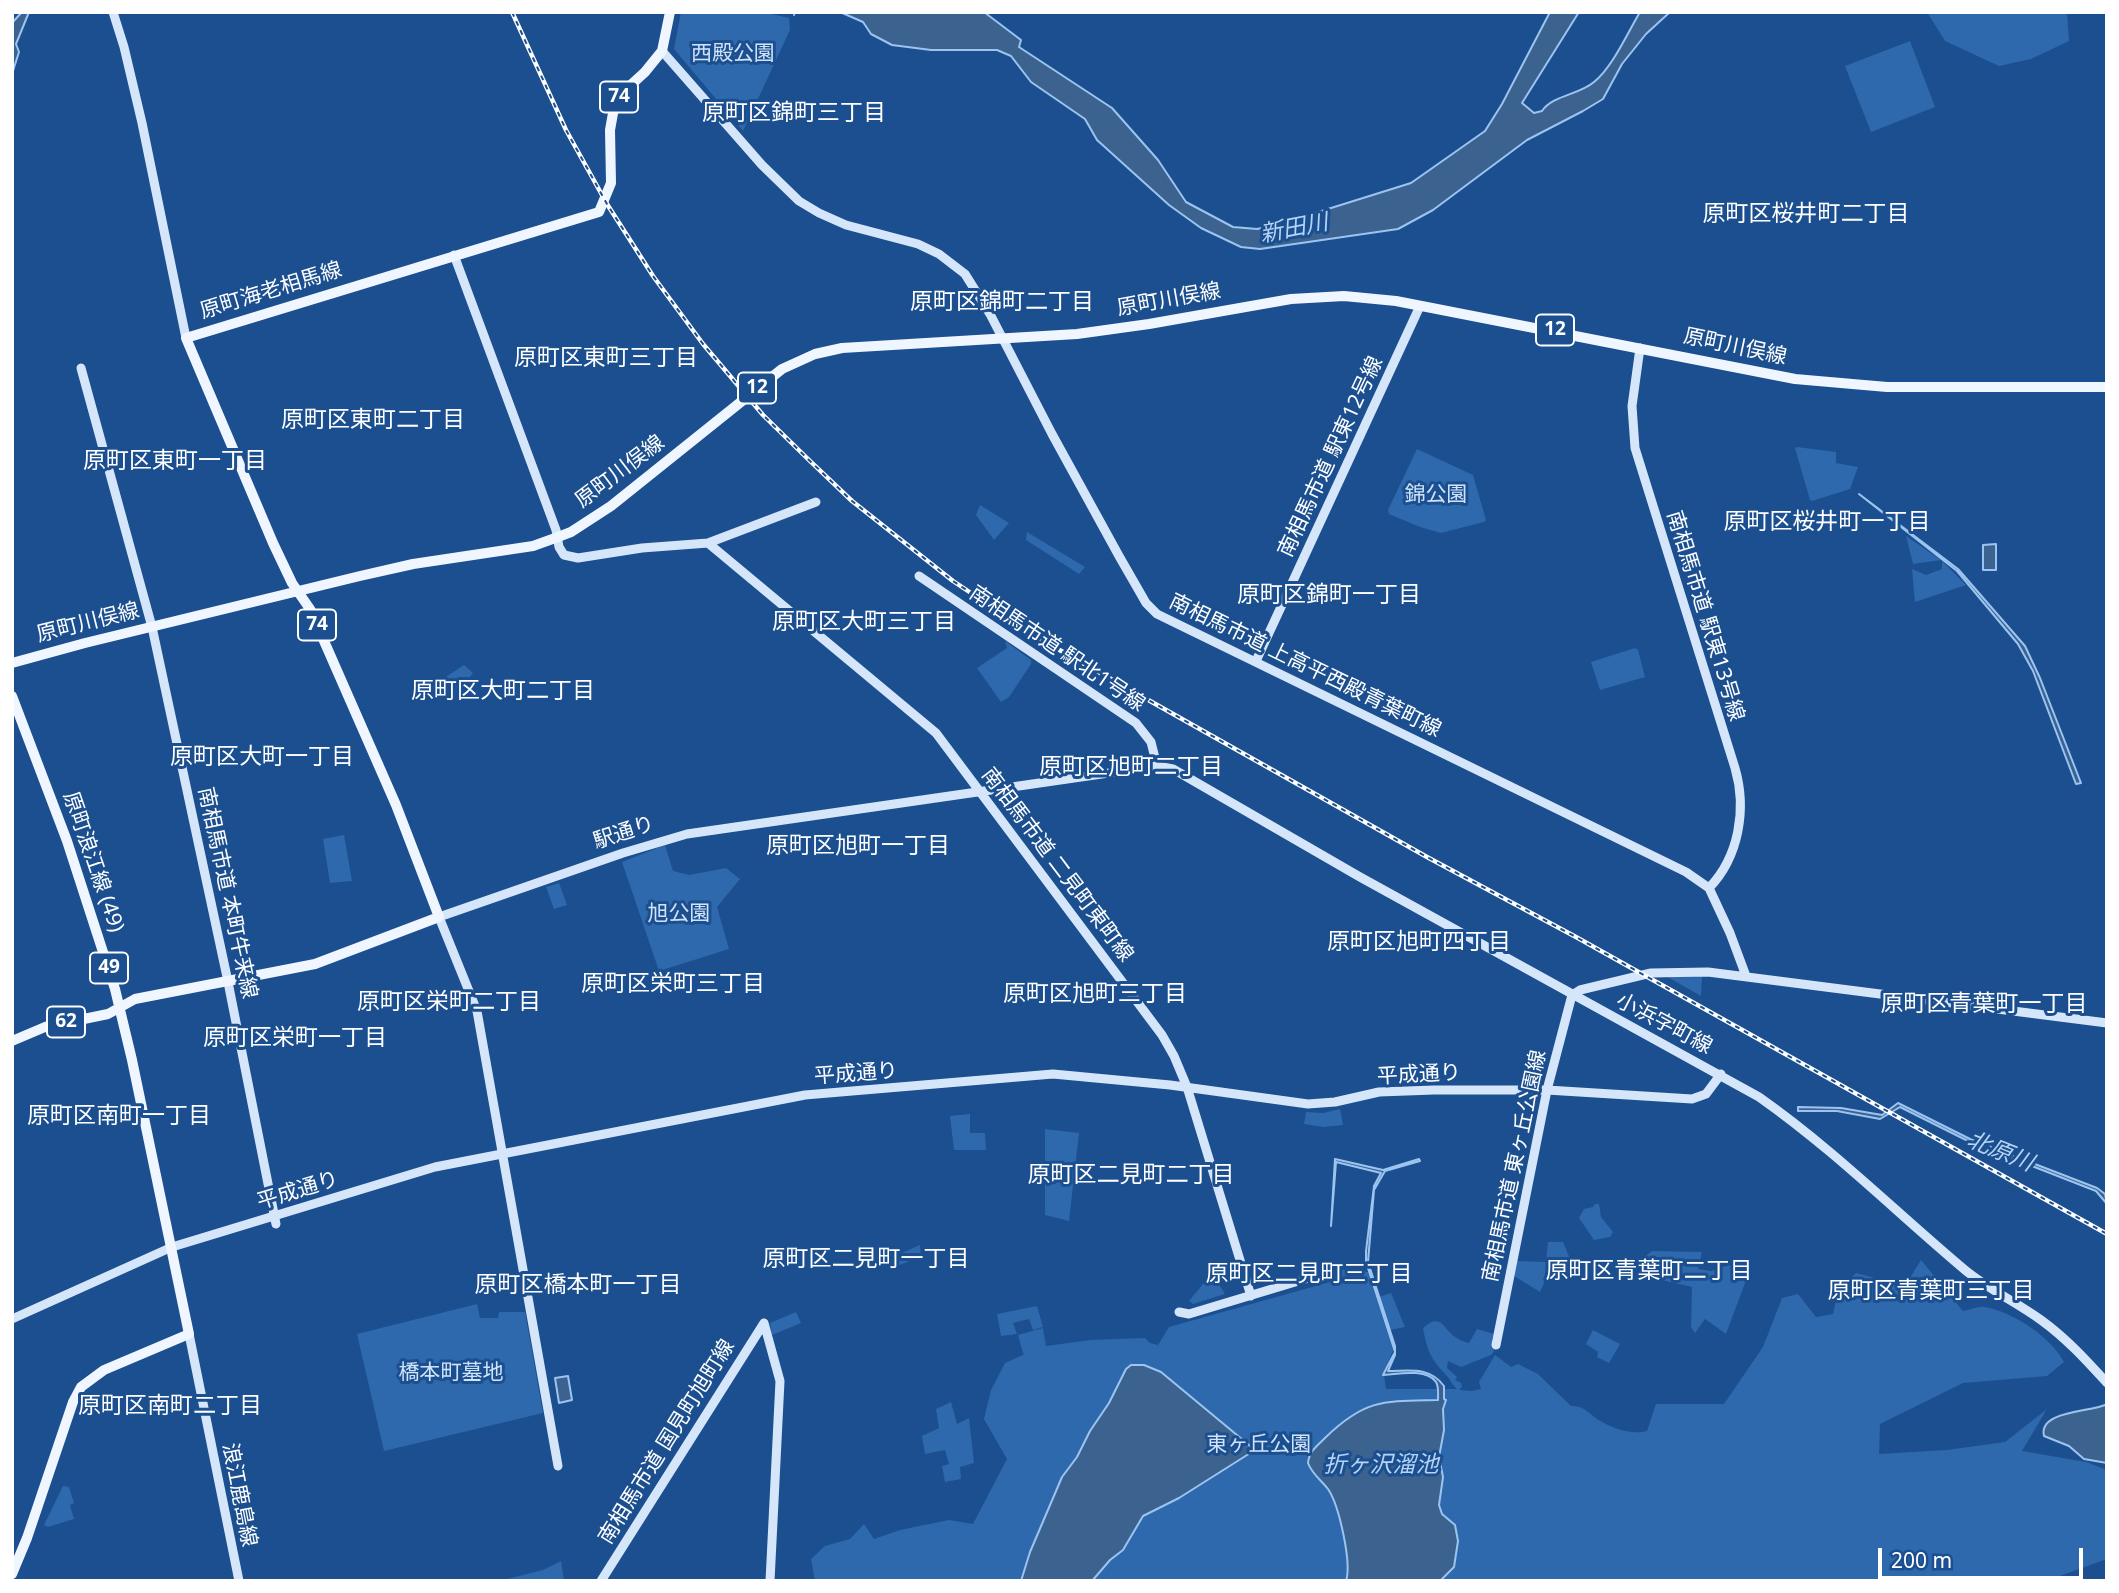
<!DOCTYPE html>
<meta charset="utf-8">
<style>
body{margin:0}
#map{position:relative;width:2119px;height:1593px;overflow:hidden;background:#1b4f8f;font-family:"Noto Sans",sans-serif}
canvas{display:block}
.frame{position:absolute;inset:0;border:14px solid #fff;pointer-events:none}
.scale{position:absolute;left:1878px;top:1548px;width:205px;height:32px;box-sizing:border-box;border:4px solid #fff;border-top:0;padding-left:9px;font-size:21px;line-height:24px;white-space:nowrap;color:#fff;-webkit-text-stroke:5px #1b4f8f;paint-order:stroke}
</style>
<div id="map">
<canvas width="2119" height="1593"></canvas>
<div class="frame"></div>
<div class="scale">200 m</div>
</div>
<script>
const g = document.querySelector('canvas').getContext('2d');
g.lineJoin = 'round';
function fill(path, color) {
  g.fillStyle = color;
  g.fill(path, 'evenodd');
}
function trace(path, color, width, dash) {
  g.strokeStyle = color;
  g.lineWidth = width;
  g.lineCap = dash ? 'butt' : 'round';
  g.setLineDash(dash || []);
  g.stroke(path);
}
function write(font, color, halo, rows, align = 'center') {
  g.font = font + ' "Noto Sans","Noto Sans JP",sans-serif';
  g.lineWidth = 6;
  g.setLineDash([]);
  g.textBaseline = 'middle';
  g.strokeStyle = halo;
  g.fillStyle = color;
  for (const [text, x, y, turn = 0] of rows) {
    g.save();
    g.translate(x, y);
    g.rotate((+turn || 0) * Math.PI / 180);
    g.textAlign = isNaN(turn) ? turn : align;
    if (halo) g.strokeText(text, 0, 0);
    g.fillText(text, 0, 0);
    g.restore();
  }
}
fill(new Path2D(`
 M681,12H762L789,18L790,30L743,131L674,49Z
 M1927,12H2067L2069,41L2031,59L1999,66L1945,41Z
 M1910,41L1935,107L1871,132L1845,66Z
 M1797,447L1836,452V463L1858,467L1850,489L1812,501L1810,500L1795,448Z
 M1417,449L1473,475L1486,520L1484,522L1441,533L1420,527L1389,514L1388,510Z
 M980,505L1009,523L994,540L976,515Z
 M1027,532L1085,567L1079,574L1026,540Z
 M1906,536L1941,560L1913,564Z
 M1942,561L1966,585L1915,602L1912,569L1926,575L1942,569Z
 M1005,641L1031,660V664L1009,697L1001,702L977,668L1007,648Z
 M1635,648L1638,650L1645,677L1600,690L1591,662Z
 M464,665L473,673L454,695L438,682Z
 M344,835L352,881L330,883L323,839Z
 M665,845L673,871L689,875L726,868L740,879L717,907L729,949L659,971L622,862Z
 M559,883L567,905L554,909L546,887Z
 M1666,976H1702L1701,996Z
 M1340,1109L1343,1125L1323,1127L1304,1124L1306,1112L1323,1113Z
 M970,1114V1133H985L986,1150H954L950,1116Z
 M1045,1129L1079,1133L1069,1221L1045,1215Z
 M1595,1204H1599L1601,1217L1613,1232L1610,1237L1594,1240L1579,1218L1584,1209L1593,1207Z
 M1548,1242H1563L1573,1266L1560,1282L1545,1281L1540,1292L1514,1276L1517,1261L1546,1262Z
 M920,1245L921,1256L893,1268L888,1259Z
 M1652,1251L1702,1252L1698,1269L1711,1271L1729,1265L1748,1275L1726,1334L1705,1319L1695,1333L1691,1327L1692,1287L1640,1275L1638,1262Z
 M1921,1260L1963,1311C1970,1310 1978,1306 1985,1307C2013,1312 2051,1337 2064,1362L2047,1376L1963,1383L1880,1424L1879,1454L1947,1450L2005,1442L2047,1409L2022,1451L2086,1462L2107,1470V1559L2046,1581H815L811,1559L825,1546L850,1539L864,1524L874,1539L900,1530L949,1520L973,1524L1007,1459L984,1419L991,1390L1005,1363L1025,1354L1023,1353L1018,1335L1043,1328L1046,1346L1090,1340L1145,1338L1150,1343L1158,1345L1169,1327L1330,1282L1325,1268L1368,1272L1393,1350L1384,1375L1386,1389H1457C1452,1385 1451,1380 1446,1375C1431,1359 1427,1351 1423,1328C1442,1311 1443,1330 1457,1338C1461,1341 1465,1342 1469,1343L1477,1329L1494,1334L1492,1339L1494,1351L1491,1355L1461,1367L1448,1361L1447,1368L1457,1377L1455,1380L1461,1383L1462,1387L1459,1390L1472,1391L1481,1389L1479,1382L1495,1355L1511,1367L1518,1364L1538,1374L1571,1406C1585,1405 1591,1416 1602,1422C1615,1429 1633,1435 1647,1431L1656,1404H1724L1763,1347L1782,1298L1798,1294L1816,1317L1833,1314L1838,1291L1856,1273L1905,1286Z
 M1212,1273L1225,1294L1193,1304L1189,1301Z
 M1391,1293L1405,1327L1390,1330L1379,1297Z
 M477,1304L480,1318H498L499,1312H525L543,1413L384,1451L357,1334Z
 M1037,1306L1043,1327L1033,1330L1029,1319L1013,1323L1017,1334L1001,1336L997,1314Z
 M796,1312L801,1323L772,1335L770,1323Z
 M1593,1330L1620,1344L1609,1363L1597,1357L1598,1352L1586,1344Z
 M951,1402L957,1424L969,1418L974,1463L960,1467L961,1479L945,1482L942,1466L949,1464L945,1450L925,1454L922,1436L939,1428L936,1409Z
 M63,1486L69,1487L74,1503L70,1505L74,1519L48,1527L44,1525Z
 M561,1561L564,1581H499L543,1570Z`), '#2e69ad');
const water = new Path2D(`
 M22,12H29L16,44L19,52L12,74V23Z
 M840,12H984L1021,40L1019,47L1112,108L1158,160L1186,202L1233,227L1257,229L1280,224L1411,183L1485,131L1502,104L1550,12H1579L1522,103L1534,113L1542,111C1553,95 1579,95 1594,82C1612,68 1628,32 1640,12H1670L1646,34L1622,64L1603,99L1583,111L1527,140L1433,210L1398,229L1260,249L1241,247L1201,228L1169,205L1097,140L1085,119L1031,82L1011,56L997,50H931L892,45L871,34L863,22Z
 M1859,494L1958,569L2025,646L2040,678L2081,783L2076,784L2033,671L2018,644L1957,571Z
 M1996,544V570H1983V545Z
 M1898,1103L1970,1139L2097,1188L2105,1194L2107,1204L2096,1191L1968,1141L1900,1107L1880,1119L1837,1111H1798V1107L1841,1108L1882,1115Z
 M1335,1159L1383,1170L1419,1159L1420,1161L1385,1171L1374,1190L1368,1262L1395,1346V1355L1388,1371C1410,1371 1429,1366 1444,1386V1399L1446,1400L1443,1409L1444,1430L1439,1457L1443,1477L1439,1505L1442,1514L1455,1525L1458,1541L1454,1567L1440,1581H1346C1352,1563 1339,1505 1328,1489C1321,1480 1312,1474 1308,1463C1309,1451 1318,1445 1326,1437C1366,1398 1386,1401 1438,1400C1438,1394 1439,1387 1436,1382C1426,1368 1398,1374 1383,1375L1395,1352L1366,1262V1251L1374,1186L1381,1173L1336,1162L1331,1226Z
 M1131,1365H1144L1161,1372L1255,1450L1179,1498L1143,1516L1123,1550L1110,1560L1092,1581H1021L1030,1552L1062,1477L1077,1457L1090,1431L1109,1403L1126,1369Z
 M568,1376L572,1400L559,1403L555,1378Z
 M2105,1405L2107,1407V1463L2084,1459L2069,1446L2044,1436C2038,1411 2089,1412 2105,1405Z`);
fill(water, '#3c6290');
trace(water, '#9cc4f0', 2);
trace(new Path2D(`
 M794,15L795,12`), '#9cc4f0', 2);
trace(new Path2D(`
 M113,12L124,47L142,123L186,338
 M662,51L762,165L799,201L819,213L846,225L918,244L939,254L965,274L990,314L1052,434L1119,556L1146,603L1157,614L1686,872L1709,888L1730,933L1746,976
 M454,255L556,530L559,547L564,555L578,558L642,548L708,543L816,502
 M1640,348L1632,406L1635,448L1735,768C1747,809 1739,857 1709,888
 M81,368L152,627L227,977L276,1224
 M708,543L936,733L1162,1035L1174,1056L1187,1087L1251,1296
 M919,576L1136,723L1151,742L1157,766
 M1256,661L1420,306
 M1179,1312L1189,1314L1325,1273
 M12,1319L172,1247L435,1167L805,1095L1053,1074L1170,1085L1308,1104L1335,1102L1379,1092L1434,1090H1547L1692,1099L1706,1094L1721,1074
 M764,1323L780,1381L770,1581
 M189,1334L239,1581
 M1496,1345L1547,1090L1572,995L1580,990L1651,973L1708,972L2107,1023
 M558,1466L477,1011L439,917L623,853L687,834L1157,766L1173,769L1360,877L1759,1097C1833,1149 1896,1212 1965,1270C1988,1289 2016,1302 2041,1320C2066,1338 2086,1360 2107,1383
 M601,1581L764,1323`), '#d6e6fa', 9);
trace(new Path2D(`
 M12,663L85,643L360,576L413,564L533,546L558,537L571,532L611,506L782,369L815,354L842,348L1077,334L1149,324L1291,299L1344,296L1396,301L1795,379L1887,387H2107
 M12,696L67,841L115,989L132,1060L189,1334L104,1370L81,1387L73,1402L27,1538L12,1574
 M12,1041L45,1027L108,1014L135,999L315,964L439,917L396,805L310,609L292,583L273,543L186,338L599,212L611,183L610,130L615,102L621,94L645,72L662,51L670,12`), '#f0f6ff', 10);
const rail = new Path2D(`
 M512,12L566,130L607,204L653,276L703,344L763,415L810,461L852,501L953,581L1040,639L1427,857L1576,937L2107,1234`);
trace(rail, '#fff', 4.5);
trace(rail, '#1b4f8f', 2, [5]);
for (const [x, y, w] of [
 [619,97,38],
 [1555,330,38],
 [757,388,38],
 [317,625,38],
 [109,968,38],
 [66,1022,38]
]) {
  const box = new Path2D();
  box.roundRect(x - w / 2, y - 15.5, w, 31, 5);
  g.fillStyle = '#1b4f8f';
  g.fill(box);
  trace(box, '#fff', 2);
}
write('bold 19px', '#fff', null, [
 ["74",619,97],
 ["12",1555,330],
 ["12",757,388],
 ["74",317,625],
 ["49",109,968],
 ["62",66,1022]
]);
write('21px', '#cfe3fa', '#1b4f8f', [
 ["西殿公園",733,54],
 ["錦公園",1436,495],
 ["旭公園",679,914],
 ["橋本町墓地",451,1373],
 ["東ヶ丘公園",1259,1445]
]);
write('21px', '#fff', '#1b4f8f', [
 ["原町海老相馬線",271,291,-17],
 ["原町川俣線",1169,300,-10],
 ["原町川俣線",1735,347,12],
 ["南相馬市道 駅東12号線",1331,457,-65],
 ["原町川俣線",620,472,-37],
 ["南相馬市道 駅東13号線",1705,616,73],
 ["原町川俣線",88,623,-14],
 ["南相馬市道 駅北1号線",1057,649,34],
 ["南相馬市道 上高平西殿青葉町線",1305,666,26],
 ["駅通り",624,833,-18],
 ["原町浪江線 (49)",93,862,71],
 ["南相馬市道 二見町東町線",1057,865,53],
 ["南相馬市道 本町牛来線",227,893,78],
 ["小浜字町線",1664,1024,28],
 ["平成通り",856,1074,-4],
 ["平成通り",1419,1075,-3],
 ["南相馬市道 東ヶ丘公園線",1515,1166,-78],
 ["平成通り",298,1191,-17],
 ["南相馬市道 国見町旭町線",667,1442,-58],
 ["浪江鹿島線",239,1495,79]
]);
write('23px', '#fff', '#1b4f8f', [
 ["原町区錦町三丁目",794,113],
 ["原町区桜井町二丁目",1806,214],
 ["原町区錦町二丁目",1002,302],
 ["原町区東町三丁目",606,358],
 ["原町区東町二丁目",373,420],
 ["原町区東町一丁目",175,461],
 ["原町区桜井町一丁目",1827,522],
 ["原町区錦町一丁目",1329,595],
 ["原町区大町三丁目",864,622],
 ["原町区大町二丁目",503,691],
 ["原町区大町一丁目",262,757],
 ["原町区旭町二丁目",1131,767],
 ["原町区旭町一丁目",858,846],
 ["原町区旭町四丁目",1419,942],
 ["原町区栄町三丁目",673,984],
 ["原町区旭町三丁目",1095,994],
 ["原町区栄町二丁目",449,1002],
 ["原町区青葉町一丁目",1984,1004],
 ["原町区栄町一丁目",295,1038],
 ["原町区南町一丁目",119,1116],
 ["原町区二見町二丁目",1131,1175],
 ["原町区二見町一丁目",866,1259],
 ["原町区青葉町二丁目",1649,1271],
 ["原町区二見町三丁目",1309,1274],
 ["原町区橋本町一丁目",578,1285],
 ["原町区青葉町三丁目",1931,1291],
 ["原町区南町二丁目",170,1406]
]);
write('italic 23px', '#b5d3f5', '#1b4f8f', [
 ["新田川",1294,229,-11],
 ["北原川",2000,1152,22],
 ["折ヶ沢溜池",1381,1465]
]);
</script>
